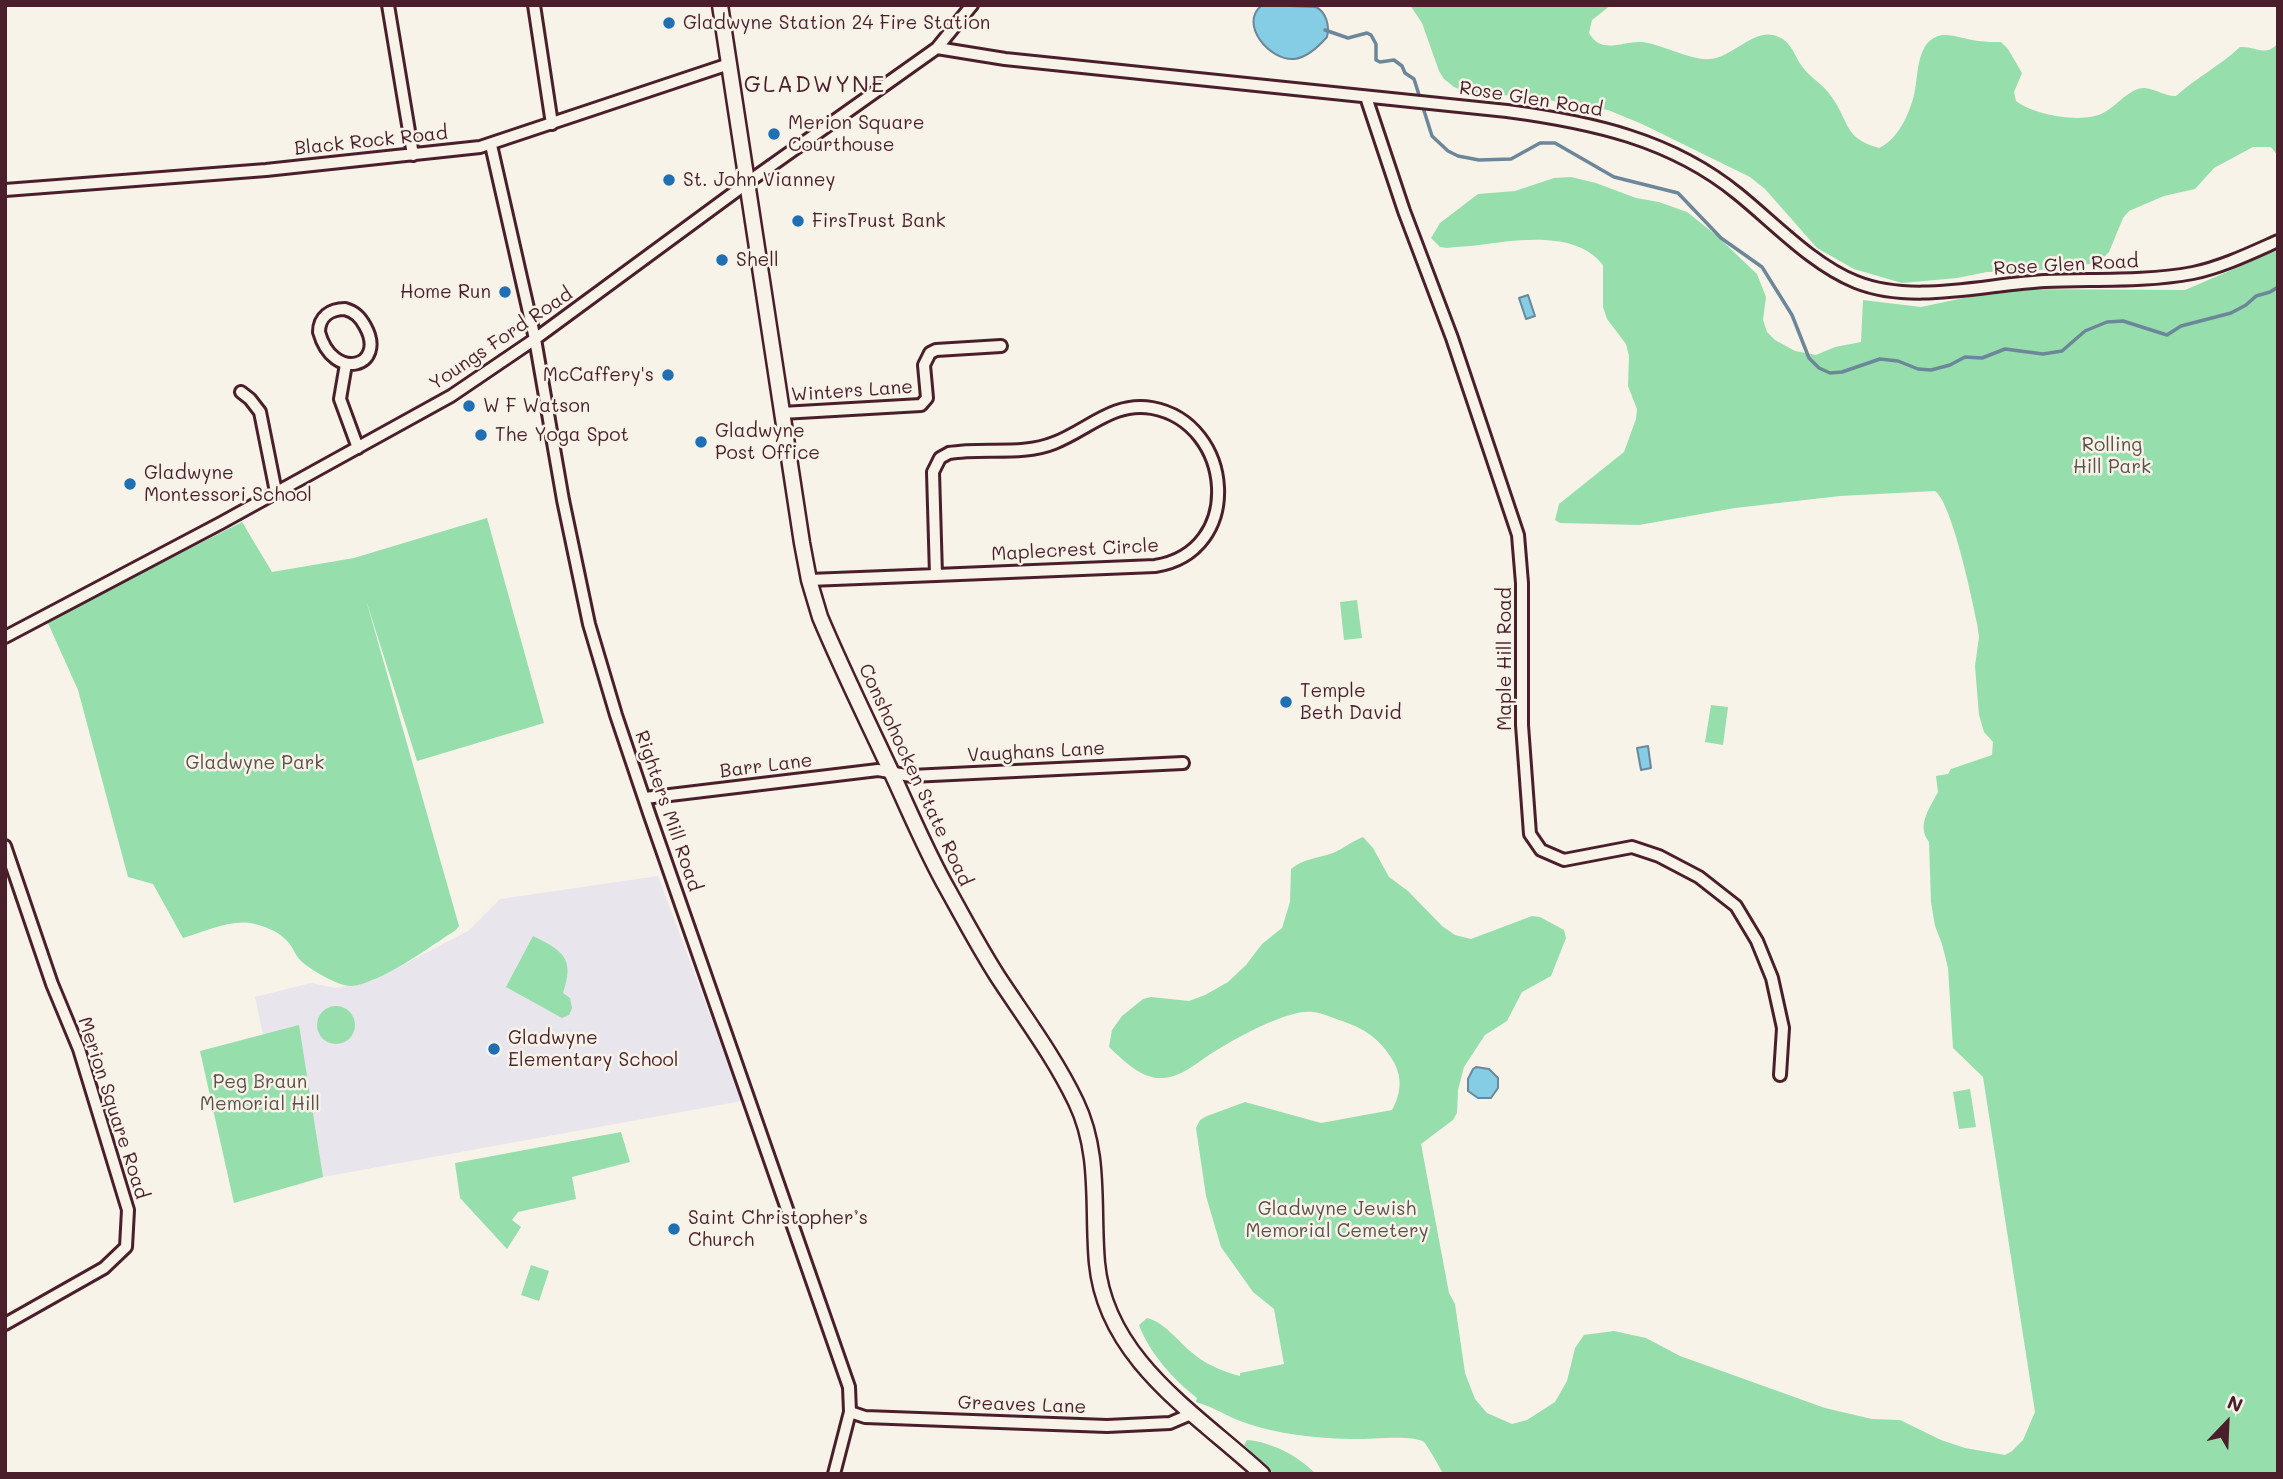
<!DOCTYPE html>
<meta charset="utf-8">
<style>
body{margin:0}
#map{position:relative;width:2283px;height:1479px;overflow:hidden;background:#f7f3e8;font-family:Mali,sans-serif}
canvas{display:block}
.frame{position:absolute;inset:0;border:7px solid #4a1f2b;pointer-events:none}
.north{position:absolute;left:2192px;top:1388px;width:70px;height:70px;-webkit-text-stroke:5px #f7f3e8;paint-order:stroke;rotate:23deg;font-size:19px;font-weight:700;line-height:28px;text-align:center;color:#4a1f2b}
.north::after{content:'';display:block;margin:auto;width:24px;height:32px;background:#4a1f2b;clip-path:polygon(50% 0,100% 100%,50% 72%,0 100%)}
</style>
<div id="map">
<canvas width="2283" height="1479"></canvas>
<div class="frame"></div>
<div class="north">N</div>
</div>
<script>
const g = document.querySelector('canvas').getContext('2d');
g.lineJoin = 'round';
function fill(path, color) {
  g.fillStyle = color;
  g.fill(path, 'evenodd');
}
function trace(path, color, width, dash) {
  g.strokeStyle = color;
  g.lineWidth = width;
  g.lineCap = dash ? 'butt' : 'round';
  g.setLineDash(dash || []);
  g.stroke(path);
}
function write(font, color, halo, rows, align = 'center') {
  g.font = font + ' Mali,sans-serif';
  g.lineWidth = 5;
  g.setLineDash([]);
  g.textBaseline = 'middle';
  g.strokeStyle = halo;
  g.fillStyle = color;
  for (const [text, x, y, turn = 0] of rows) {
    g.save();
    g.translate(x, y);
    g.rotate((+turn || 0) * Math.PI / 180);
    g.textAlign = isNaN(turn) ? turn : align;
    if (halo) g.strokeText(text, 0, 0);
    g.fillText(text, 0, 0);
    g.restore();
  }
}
fill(new Path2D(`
 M658,876L742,1101L323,1177L295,1186L255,997L311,983L336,988L372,981L468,931L500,899Z`), '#e9e5ec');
fill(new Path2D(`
 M1410,5H1611L1592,20L1589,33C1601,55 1622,41 1642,42C1661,44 1692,61 1710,59C1732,57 1753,30 1773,35C1790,39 1793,52 1801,65C1809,77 1823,84 1831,96C1850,122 1843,138 1879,148C1898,139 1909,115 1914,95C1919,76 1915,40 1942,35C1953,34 1968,40 1979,41C1986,42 1994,42 2001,42L2008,49L2022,73L2014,92L2016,101C2034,115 2082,124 2103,113C2116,107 2130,87 2145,88C2156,89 2164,96 2176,96C2197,77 2220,66 2240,47C2257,46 2265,58 2278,43V156L2271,147H2253L2214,168L2195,189L2164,196L2129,211L2123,218L2109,252L2102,259L2090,264L2031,271L1987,272L1957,278L1902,283L1854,269L1817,248L1765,189L1750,177L1642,124L1608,110L1524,96L1470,94L1454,87L1444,79L1439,71L1422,23Z
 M1554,178L1571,177L1596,183L1636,198L1659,202L1687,212L1716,235L1757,274L1766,297L1763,320L1767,332L1775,340L1795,351L1816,355L1835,347L1861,342L1863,300L1921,307L2006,289L2185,290L2278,250V1474H1443C1441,1469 1427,1445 1424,1442C1412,1434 1367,1440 1350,1439C1312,1438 1269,1433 1235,1419C1222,1413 1210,1406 1196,1402L1197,1398C1173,1379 1150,1354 1139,1325L1147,1318C1165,1323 1176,1339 1190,1351C1203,1363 1223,1372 1240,1376V1373L1284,1364L1274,1309L1253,1292L1221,1247L1206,1196L1196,1128L1200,1120L1207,1116L1245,1102L1321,1123L1392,1110C1402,1092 1403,1074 1390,1056C1377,1036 1361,1027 1339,1020C1331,1017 1322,1013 1313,1012C1288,1008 1228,1042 1206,1057C1193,1066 1180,1077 1163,1078C1142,1080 1123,1060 1109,1047L1112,1030L1122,1016L1143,999L1151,997L1189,1001L1205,995L1228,982L1246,965L1262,944L1282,928L1290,902L1291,869C1302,859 1319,858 1333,853C1343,849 1352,841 1363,837L1373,848L1389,877L1408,891L1442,926L1455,935L1471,939L1532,916L1540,917L1564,930L1566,938L1551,976L1522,992L1507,1021L1485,1035L1464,1067L1458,1090L1457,1113L1453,1120L1421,1144L1449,1293L1455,1304L1465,1373L1475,1399L1487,1413L1512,1424L1527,1420L1555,1402L1567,1381L1575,1348L1584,1335L1614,1331L1646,1338L1680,1356L1825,1408L1872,1419L1900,1420L1941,1440L1965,1448L2005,1455L2012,1451L2023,1440L2035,1412L1983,1077L1953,1048L1948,968L1942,944L1935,926L1931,902L1929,842C1916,825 1930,808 1938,792L1936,776L1948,774L1951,769L1992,755L1993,742L1984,732L1979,715L1975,666L1979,637L1977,623C1972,598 1952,503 1935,491L1840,496L1735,508L1639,525L1560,523L1555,520L1559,504L1624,452L1636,419L1637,409L1628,386L1629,356L1626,344L1607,319L1603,307V265C1576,230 1517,240 1479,245C1468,247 1458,246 1447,248L1440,247L1431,238L1440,223L1478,194L1515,191Z
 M487,518L544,723L417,761L366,600L459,926L456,930C429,947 383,982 352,986C339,987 309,969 300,960C295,955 293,947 288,942C280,932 263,925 250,923C228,920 204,932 183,938L153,884L128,877L78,690L47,621L242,522L272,572L354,558Z
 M1357,600L1362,638L1344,640L1340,602Z
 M1711,705L1728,707L1723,745L1705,742Z
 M533,936C563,951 575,958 563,993L570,998L572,1008L569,1015L562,1018L506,987Z
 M317 1025a19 19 0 1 1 38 0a19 19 0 1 1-38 0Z
 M299,1025L323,1177L234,1203L200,1051Z
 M1970,1089L1976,1127L1959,1129L1953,1092Z
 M621,1132L630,1162L572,1177L576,1199L518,1212L512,1220L521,1227L507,1249L460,1198L455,1163Z
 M531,1265L549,1271L539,1301L521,1295Z
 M1247,1440C1272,1442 1298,1456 1316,1474H1274L1244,1445Z`), '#96deac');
const water = new Path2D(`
 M1262,5L1316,7C1326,12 1330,26 1327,37C1319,46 1306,58 1294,59C1270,61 1238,24 1262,5Z
 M1528,295L1535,316L1526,319L1519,298Z
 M1648,746L1651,768L1641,770L1637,748Z
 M1476,1067L1489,1069L1498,1078V1088L1491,1098H1478L1468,1091V1079L1473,1069Z`);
fill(water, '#84cde4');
trace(water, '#6d879a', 2);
trace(new Path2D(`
 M1325,30L1348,38L1367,33L1371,35L1376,44V60L1380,62L1394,60L1402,66L1405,73L1414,79L1432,136L1448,151L1458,156L1479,160L1511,159L1540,143H1555L1614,177L1678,193L1721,238L1762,267L1792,315L1809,358L1819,368L1830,373L1842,372L1880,359L1898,361L1918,369L1931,370L1950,365L1965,357L1982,358L2005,349L2043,354L2062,351L2085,331L2107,322L2123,321L2167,335L2181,326L2231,313L2246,305L2256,296L2270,292L2278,287`), '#6d879a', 3.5);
const minor = new Path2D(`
 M388,5L413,155
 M534,5L552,124
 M937,48L1005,59L1507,111C1590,122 1671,139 1738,194C1774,223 1813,265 1856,282C1913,305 1986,284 2045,281C2095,279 2145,282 2193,273C2222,267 2251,253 2278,241
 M1366,97L1404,211L1452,338L1518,535L1522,583V725L1530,834L1541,850L1564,860L1632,847L1659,856L1699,877L1736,906L1757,941L1772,978L1783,1028L1780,1075
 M491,145L535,339L563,500L589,624L616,715L650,816L849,1387L850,1412L834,1474
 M5,190L266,170L480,147L729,64
 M345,309C355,312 360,317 365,326C388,367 333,383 319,332C319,317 330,309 345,309Z
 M346,364L340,399L358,448
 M241,392L250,399L260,412L276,492
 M782,413L921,405L927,398L924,365L930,353L936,350L1001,346
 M809,580L936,575L933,472L940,458L949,453C983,447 1022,456 1054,443C1088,430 1113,401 1152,408C1234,423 1245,552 1155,566L936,575
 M5,637L221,523L451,396L535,339L758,175L937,48L972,5
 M645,798L878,770L911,776L1183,763
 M5,846L52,984L79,1049L128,1210L126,1247L104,1268L5,1324
 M850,1412L865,1417L1107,1426L1170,1423L1191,1414`);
const major = new Path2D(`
 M720,5L802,543L809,580L820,617C843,672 870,726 895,780C912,817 928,855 948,890C964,919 980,949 998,977C1025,1018 1055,1058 1076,1102C1101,1154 1092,1208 1097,1263C1106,1360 1197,1414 1262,1474`);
trace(minor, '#4a1f2b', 16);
trace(major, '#4a1f2b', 19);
trace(minor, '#f7f3e8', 10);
trace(major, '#f7f3e8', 14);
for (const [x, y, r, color] of [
 [669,23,7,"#1f6fb2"],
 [774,134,7,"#1f6fb2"],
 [669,180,7,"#1f6fb2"],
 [798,221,7,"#1f6fb2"],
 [722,260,7,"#1f6fb2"],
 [505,292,7,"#1f6fb2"],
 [668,375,7,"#1f6fb2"],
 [469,406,7,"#1f6fb2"],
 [481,435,7,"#1f6fb2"],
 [701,442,7,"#1f6fb2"],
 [130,484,7,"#1f6fb2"],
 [1286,702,7,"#1f6fb2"],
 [494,1049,7,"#1f6fb2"],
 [674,1229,7,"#1f6fb2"]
]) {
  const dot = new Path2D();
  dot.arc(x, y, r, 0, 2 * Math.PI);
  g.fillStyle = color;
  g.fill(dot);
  trace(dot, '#f7f3e8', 2.5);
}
write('19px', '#4a1f2b', '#f7f3e8', [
 ["Gladwyne Station 24 Fire Station",683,23],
 ["Merion Square",788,123],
 ["Courthouse",788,145],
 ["St. John Vianney",683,180],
 ["FirsTrust Bank",812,221],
 ["Shell",736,260],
 ["Home Run",491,292,"right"],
 ["McCaffery's",654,375,"right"],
 ["W F Watson",483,406],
 ["Gladwyne",715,431],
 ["Post Office",715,453],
 ["The Yoga Spot",495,435],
 ["Gladwyne",144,473],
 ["Montessori School",144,495],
 ["Temple",1300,691],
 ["Beth David",1300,713],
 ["Gladwyne",508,1038],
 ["Elementary School",508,1060],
 ["Saint Christopher’s",688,1218],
 ["Church",688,1240]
], 'left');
write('19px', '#4a1f2b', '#f7f3e8', [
 ["Rose Glen Road",1531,99,9],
 ["Black Rock Road",371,141,-6],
 ["Rose Glen Road",2066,265,-3],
 ["Youngs Ford Road",501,339,-34],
 ["Winters Lane",852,391,-4],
 ["Maplecrest Circle",1075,550,-3],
 ["Maple Hill Road",1505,659,-90],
 ["Vaughans Lane",1036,752,-3],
 ["Barr Lane",766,766,-7],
 ["Conshohocken State Road",915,775,65],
 ["Righters Mill Road",668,811,71],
 ["Merion Square Road",113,1108,72],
 ["Greaves Lane",1022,1405,2]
]);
write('19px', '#5d4f4b', '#f7f3e8', [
 ["Rolling",2112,445],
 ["Hill Park",2112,467],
 ["Gladwyne Park",255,763],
 ["Peg Braun",260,1082],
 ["Memorial Hill",260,1104],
 ["Gladwyne Jewish",1337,1209],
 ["Memorial Cemetery",1337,1231]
]);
g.letterSpacing = '2px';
write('23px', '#4a1f2b', '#f7f3e8', [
 ["GLADWYNE",815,85]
]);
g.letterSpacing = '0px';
</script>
